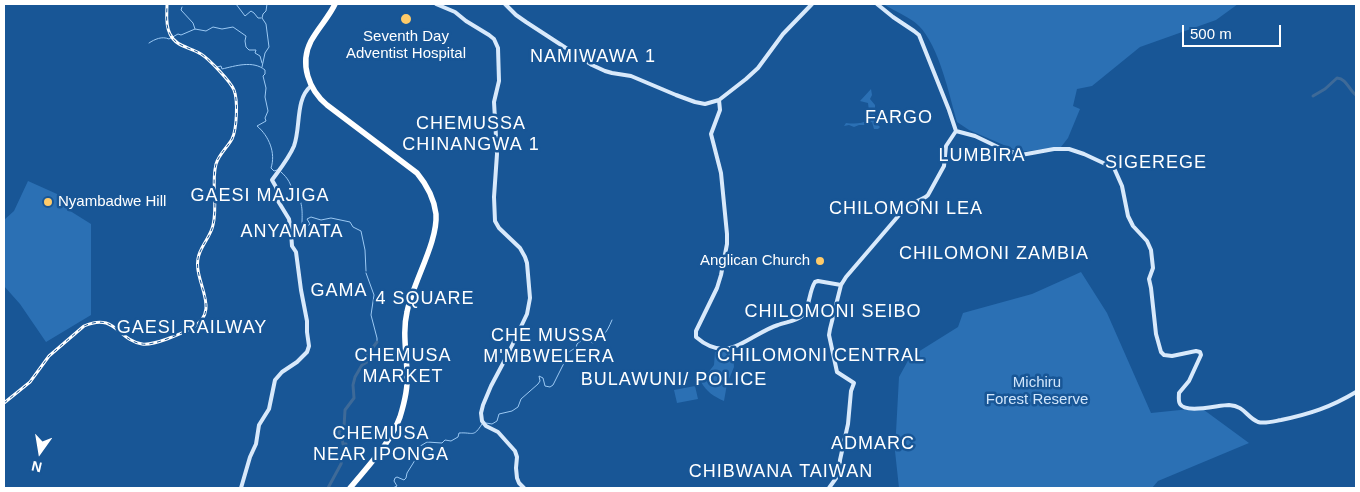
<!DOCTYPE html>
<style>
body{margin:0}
#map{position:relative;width:1360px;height:492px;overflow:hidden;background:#185696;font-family:Helvetica,sans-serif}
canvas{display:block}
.frame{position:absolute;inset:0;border:5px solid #fff;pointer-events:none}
.north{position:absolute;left:15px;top:427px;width:50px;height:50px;-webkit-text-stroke:4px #185696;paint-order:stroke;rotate:193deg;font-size:14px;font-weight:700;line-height:20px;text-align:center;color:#fff}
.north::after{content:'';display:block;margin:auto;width:18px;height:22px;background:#fff;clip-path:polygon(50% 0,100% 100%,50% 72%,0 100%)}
.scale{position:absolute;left:1182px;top:25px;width:99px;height:22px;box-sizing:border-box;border:2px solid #fff;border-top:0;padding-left:6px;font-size:15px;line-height:18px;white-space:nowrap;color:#fff;-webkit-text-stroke:4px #185696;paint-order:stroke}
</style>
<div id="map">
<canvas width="1360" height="492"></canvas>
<div class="frame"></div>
<div class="north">N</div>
<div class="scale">500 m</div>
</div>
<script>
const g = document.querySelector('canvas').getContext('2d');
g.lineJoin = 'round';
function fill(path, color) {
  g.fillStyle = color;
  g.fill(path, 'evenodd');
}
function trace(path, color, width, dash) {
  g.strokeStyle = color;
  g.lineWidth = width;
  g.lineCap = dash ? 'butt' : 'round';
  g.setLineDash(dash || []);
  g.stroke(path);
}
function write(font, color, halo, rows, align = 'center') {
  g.font = font + ' Helvetica,sans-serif';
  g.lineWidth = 5;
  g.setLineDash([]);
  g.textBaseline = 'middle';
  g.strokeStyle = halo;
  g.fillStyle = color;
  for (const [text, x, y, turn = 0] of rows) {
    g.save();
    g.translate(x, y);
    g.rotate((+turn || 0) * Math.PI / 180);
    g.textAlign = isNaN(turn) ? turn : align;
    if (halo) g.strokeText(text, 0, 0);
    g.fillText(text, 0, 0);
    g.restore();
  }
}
fill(new Path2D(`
 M883,4H1238L1216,20L1140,47L1092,86L1077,89L1073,106L1080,109L1068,138L1061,147L1020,152L969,130L957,122C949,94 939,46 919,26C913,19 891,9 883,4Z
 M871,89L872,95L870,99L875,105V108L874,110L877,124L880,127L878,129H874L872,122L864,125H859L854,127L849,125L844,126L846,123C854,124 862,124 868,120L867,117L869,111L868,103L860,101Z
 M28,181L57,194L67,209L91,224V315L46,342L20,304L4,286V220L14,211Z
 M1081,272L1107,313L1151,413L1190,409L1204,410L1249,443L1158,481L1152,488H899L895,451L899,377L910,357L958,327L963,313L1032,294Z
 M733,351L734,367L727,384L724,401C713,396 707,392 701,382L714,365L715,352Z
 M695,386L698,399L677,403L674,390Z`), '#2b70b4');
trace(new Path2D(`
 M236,4L245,16L251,11L254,13L258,18H261
 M182,7L181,10L193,23L195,29
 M149,43C155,39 162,36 169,39L178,34L181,35L195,29L206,31L213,27L222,29L233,27L246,36L245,41L246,47L249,50H256L255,53L260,56L262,63
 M217,67L221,66L222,69C235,66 253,60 265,70V74L263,76L266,88L265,97L268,111L265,118L266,121L257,126C269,136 276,153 271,168L274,171L277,170
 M262,67L265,53L269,47L266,24L262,18L263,14L266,11L267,4
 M281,172C288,178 291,184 293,193C304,198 302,214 302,224L306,227L310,224L307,219L311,217L321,220L331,218L350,222L353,227L361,231L365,250L366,271
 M366,273L374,295L371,315L377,338V342
 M486,423L492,424L497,421L499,414L512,411L518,407L521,399L538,384L540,381L539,376L543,378L545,386L550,387L553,385L566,359C567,352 570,351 576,348L577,344L584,338L593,343C605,334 606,334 612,320
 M393,488L397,486L394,481L395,478L397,477L404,480L406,478L407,473L417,457L416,451L417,448L427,442L442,443L445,440L451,441L458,437L459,433C474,432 473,438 482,424`), '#9cc9f3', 1);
trace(new Path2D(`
 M1313,96L1325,89L1337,78C1347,79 1348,89 1356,95
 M341,436L338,433L344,427L345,410L354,398L353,385L355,377L362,365L367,362V355L377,342
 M328,488L341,464L346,444H343L342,438`), '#3e6a98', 3);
trace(new Path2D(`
 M436,4L455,12L466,21L489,35L494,39L498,48L499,81L494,102L497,154L494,197L495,221L499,228L520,248L525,257L527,263L530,298L527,314L508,354L491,386L483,405L481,413L482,421L486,426L498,432L515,451L517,457L516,468L517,478L519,483L524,488
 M505,4L516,15L526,22L592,65L605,71L612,73L631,76L676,95L695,102L705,104L719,100L746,79L758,68L783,34L812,4
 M877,4L893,17L914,31L919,35L949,110L956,131L975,136L1000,148L1021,155L1054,149H1069L1084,154L1114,168L1122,186L1128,216L1133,226L1147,241L1151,250L1153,268L1149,279L1151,288L1156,334L1161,352L1164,355L1172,356L1196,351L1200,352L1201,355L1189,381L1179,393C1179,396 1178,401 1180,404C1186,414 1218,405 1229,405C1245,406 1246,417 1258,422C1265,424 1275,421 1281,420C1310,414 1331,407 1356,392
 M719,100L720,110L711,134L721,173L727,234V244L721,275L717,288L696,331V337C704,344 714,349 724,349C741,348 761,330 778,325C786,322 797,321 803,315C810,306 809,291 815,282L818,281L841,285
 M241,488L250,457L256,444L259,425L269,409L275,380L282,372L297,362L307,352L309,346L307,332V321L301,290L296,252L292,246L291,232L289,219L278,201L276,187L272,180C280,169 289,158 294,146C301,127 295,99 311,86
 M829,488L839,474L840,460L848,424L851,391L854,383L837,372L829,335L830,329L841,285L846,277L906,207C913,201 922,201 928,195L944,166L946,146L956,131`), '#d8e9fb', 4);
trace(new Path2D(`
 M335,4C329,17 318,28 311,41C299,64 309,90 327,105L417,173C427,185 434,198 436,214C438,242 413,282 407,312C402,333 407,354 407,376C408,389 404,404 400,417C390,444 368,466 350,488`), '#fff', 5.5);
const rail = new Path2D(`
 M4,403L30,382L49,356L84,326C116,312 117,340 142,344C153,346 181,334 192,328C225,309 188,278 200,252C204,242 211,235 213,225C218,205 211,184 216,164C219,154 227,148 232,139C237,129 238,100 234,90C231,82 209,59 201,54C190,47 176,47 170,34C165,25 167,13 167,4`);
trace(rail, '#fff', 3);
trace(rail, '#185696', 1, [4]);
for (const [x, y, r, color] of [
 [406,19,6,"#ffcb69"],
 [48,202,5,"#ffcb69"],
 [820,261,5,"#ffcb69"]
]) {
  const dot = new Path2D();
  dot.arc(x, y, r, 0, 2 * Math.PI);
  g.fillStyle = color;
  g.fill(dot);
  trace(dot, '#185696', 2);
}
write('15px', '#fff', '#185696', [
 ["Seventh Day",406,37],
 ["Adventist Hospital",406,54],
 ["Nyambadwe Hill",58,202,"left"],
 ["Anglican Church",810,261,"right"]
]);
write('15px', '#d1e6fc', '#185696', [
 ["Michiru",1037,383],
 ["Forest Reserve",1037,400]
]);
g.letterSpacing = '1px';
write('18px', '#fff', '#185696', [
 ["NAMIWAWA 1",593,57],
 ["FARGO",899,118],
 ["CHEMUSSA",471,124],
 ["CHINANGWA 1",471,145],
 ["LUMBIRA",982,156],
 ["SIGEREGE",1156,163],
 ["GAESI MAJIGA",260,196],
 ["CHILOMONI LEA",906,209],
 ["ANYAMATA",292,232],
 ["CHILOMONI ZAMBIA",994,254],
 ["GAMA",339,291],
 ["4 SQUARE",425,299],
 ["CHILOMONI SEIBO",833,312],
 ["GAESI RAILWAY",192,328],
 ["CHE MUSSA",549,336],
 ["M'MBWELERA",549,357],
 ["CHEMUSA",403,356],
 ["MARKET",403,377],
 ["CHILOMONI CENTRAL",821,356],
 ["BULAWUNI/ POLICE",674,380],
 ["CHEMUSA",381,434],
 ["NEAR IPONGA",381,455],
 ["ADMARC",873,444],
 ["CHIBWANA TAIWAN",781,472]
]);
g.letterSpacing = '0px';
</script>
